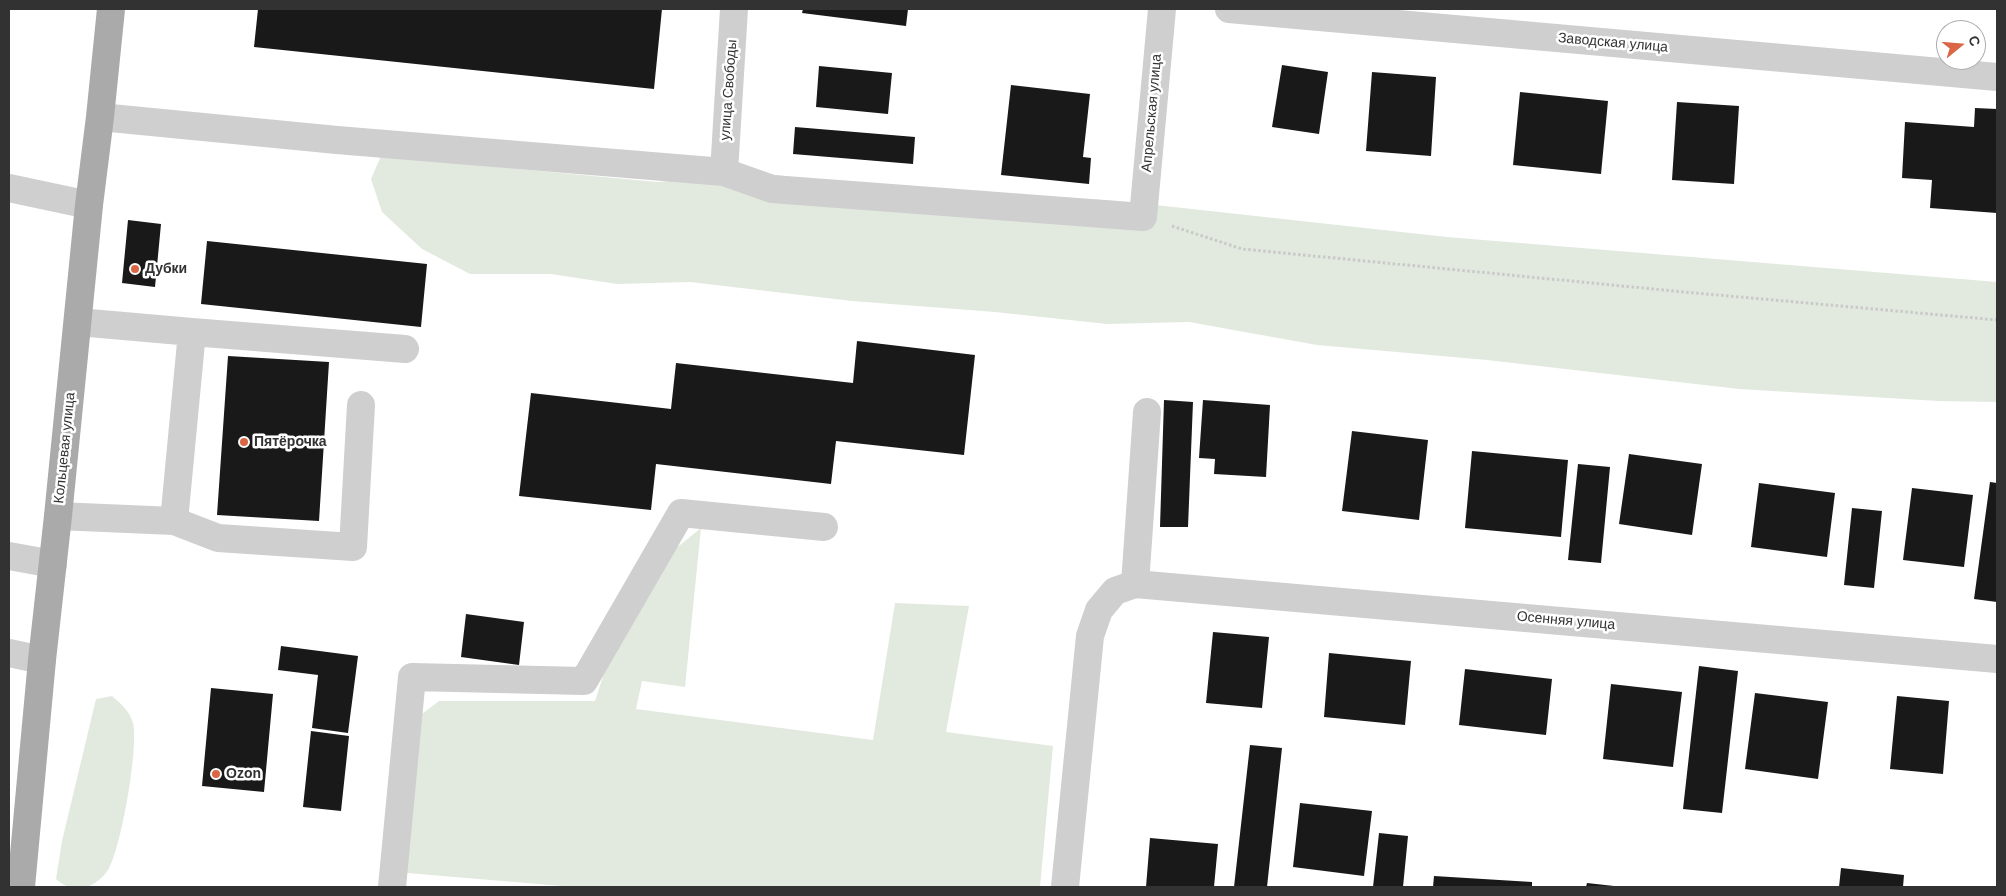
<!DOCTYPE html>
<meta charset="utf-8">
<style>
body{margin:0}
#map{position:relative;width:2006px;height:896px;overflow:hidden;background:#fff;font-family:Helvetica,sans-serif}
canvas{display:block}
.frame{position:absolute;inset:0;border:10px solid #323232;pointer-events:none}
.north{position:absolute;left:1936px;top:20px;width:50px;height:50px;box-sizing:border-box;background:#fff;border:1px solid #adadad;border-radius:50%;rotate:73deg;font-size:14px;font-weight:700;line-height:20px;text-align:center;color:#323232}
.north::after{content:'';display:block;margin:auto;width:18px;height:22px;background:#d96644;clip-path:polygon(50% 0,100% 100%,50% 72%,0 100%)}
</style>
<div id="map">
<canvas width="2006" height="896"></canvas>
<div class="frame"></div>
<div class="north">С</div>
</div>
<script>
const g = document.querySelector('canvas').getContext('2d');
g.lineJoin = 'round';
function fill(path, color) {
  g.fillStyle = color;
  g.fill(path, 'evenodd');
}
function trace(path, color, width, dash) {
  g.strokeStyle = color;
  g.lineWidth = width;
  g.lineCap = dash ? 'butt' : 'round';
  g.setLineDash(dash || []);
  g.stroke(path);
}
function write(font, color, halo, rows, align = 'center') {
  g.font = font + ' Helvetica,sans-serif';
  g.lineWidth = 5;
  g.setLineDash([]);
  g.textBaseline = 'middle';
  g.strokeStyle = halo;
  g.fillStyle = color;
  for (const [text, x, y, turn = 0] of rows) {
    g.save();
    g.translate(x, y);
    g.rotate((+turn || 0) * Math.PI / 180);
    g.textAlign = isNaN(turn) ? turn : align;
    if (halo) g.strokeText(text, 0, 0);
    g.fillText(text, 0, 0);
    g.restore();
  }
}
fill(new Path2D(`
 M381,156L657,182L760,173L835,182L1119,201L1447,237L1997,282V402L1938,401L1739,389L1487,360L1317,345L1189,322L1107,324L995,312L852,301L690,282L617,284L551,274H470L422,249L382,212L371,179Z
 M701,528L685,687L642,681L636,709L873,740L895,603L969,606L946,732L1053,746L1040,887H574L395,872L422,714L439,701H595L624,611L654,566Z
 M112,696C120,703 130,711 133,723C139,746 121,850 108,870C95,889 73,895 56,879L62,841L96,699Z`), '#e2eadf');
fill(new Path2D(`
 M258,9H662L654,89L254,47Z
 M803,9H908L906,26L802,13Z
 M1282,65L1328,72L1319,134L1272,127Z
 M819,66L892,73L888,114L816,107Z
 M1372,72L1436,77L1431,156L1366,151Z
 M1011,85L1090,94L1083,157L1091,158L1089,184L1001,175Z
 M1520,92L1608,101L1601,174L1513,165Z
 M1677,102L1739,106L1734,184L1672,180Z
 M1975,108L1997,109V213L1930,208L1932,180L1902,178L1905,122L1974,127Z
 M795,127L915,137L913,164L793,154Z
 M128,220L161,224L155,287L122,283Z
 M207,241L427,264L421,327L201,304Z
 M857,341L975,355L964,455L836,441L831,484L656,464L651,510L519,496L531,393L671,409L676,363L853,383Z
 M228,356L329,362L319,521L217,515Z
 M1164,400L1193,402L1188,527H1160Z
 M1203,400L1270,405L1266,477L1214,474L1215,459L1199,458Z
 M1352,431L1428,440L1419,520L1342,511Z
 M1472,451L1568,460L1561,537L1465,528Z
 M1629,454L1702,464L1692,535L1619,524Z
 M1578,464L1610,467L1601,563L1568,560Z
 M1990,482L1997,483V602L1974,599Z
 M1759,483L1835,493L1827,557L1751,547Z
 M1912,488L1973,495L1964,567L1903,560Z
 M1852,508L1882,511L1874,588L1844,585Z
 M466,614L524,622L519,665L461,657Z
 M1213,632L1269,637L1262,708L1206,703Z
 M281,646L358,656L348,733L312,728L318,675L278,670Z
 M1329,653L1411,661L1405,725L1324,717Z
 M1699,666L1738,671L1722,813L1683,809Z
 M1465,669L1552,679L1546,735L1459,725Z
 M1611,684L1682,692L1673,767L1603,759Z
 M211,688L273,694L264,792L202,786Z
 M1755,693L1828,702L1818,779L1745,769Z
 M1897,696L1949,701L1943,774L1890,769Z
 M311,731L349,736L341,811L303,807Z
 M1250,745L1282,748L1267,887H1234Z
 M1300,803L1372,811L1364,876L1293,867Z
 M1379,833L1408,836L1403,887H1373Z
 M1150,838L1218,844L1214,887H1146Z
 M1841,868L1904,875L1903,887H1839Z
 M1434,876L1532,882V887H1433Z
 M1587,883L1614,886V887H1586Z`), '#191919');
trace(new Path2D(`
 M1172,226L1242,249L1684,292L1997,320`), '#c9c9c9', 3, [2.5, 2.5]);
trace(new Path2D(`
 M1229,9L1997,77
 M100,117L337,140L724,172L772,189L1143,217L1162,9
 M724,172L734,9
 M9,188L89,205
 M192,332L405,349
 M58,516L174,521L192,332L78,322
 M174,521L218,538L353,547L361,405
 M9,556L53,564
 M1135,584L1997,659
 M9,653L42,660
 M392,887L412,677L584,681L681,513L824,527
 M1065,887L1090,636L1099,610L1115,591L1135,584L1147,412`), '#cfcfcf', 28);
trace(new Path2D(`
 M21,887L42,660L58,516L89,205L100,117L111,9`), '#aaa', 28);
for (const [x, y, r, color] of [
 [135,269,5,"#d96644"],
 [244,442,5,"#d96644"],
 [216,774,5,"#d96644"]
]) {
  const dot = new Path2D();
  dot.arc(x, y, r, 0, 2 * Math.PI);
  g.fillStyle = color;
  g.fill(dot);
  trace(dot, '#fff', 2);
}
write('14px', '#323232', '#fff', [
 ["Заводская улица",1613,43,5],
 ["улица Свободы",729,90,-86],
 ["Апрельская улица",1152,113,-85],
 ["Кольцевая улица",65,448,-84],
 ["Осенняя улица",1566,621,5]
]);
write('bold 14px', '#323232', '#fff', [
 ["Дубки",145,269],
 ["Пятёрочка",254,442],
 ["Ozon",226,774]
], 'left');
</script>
